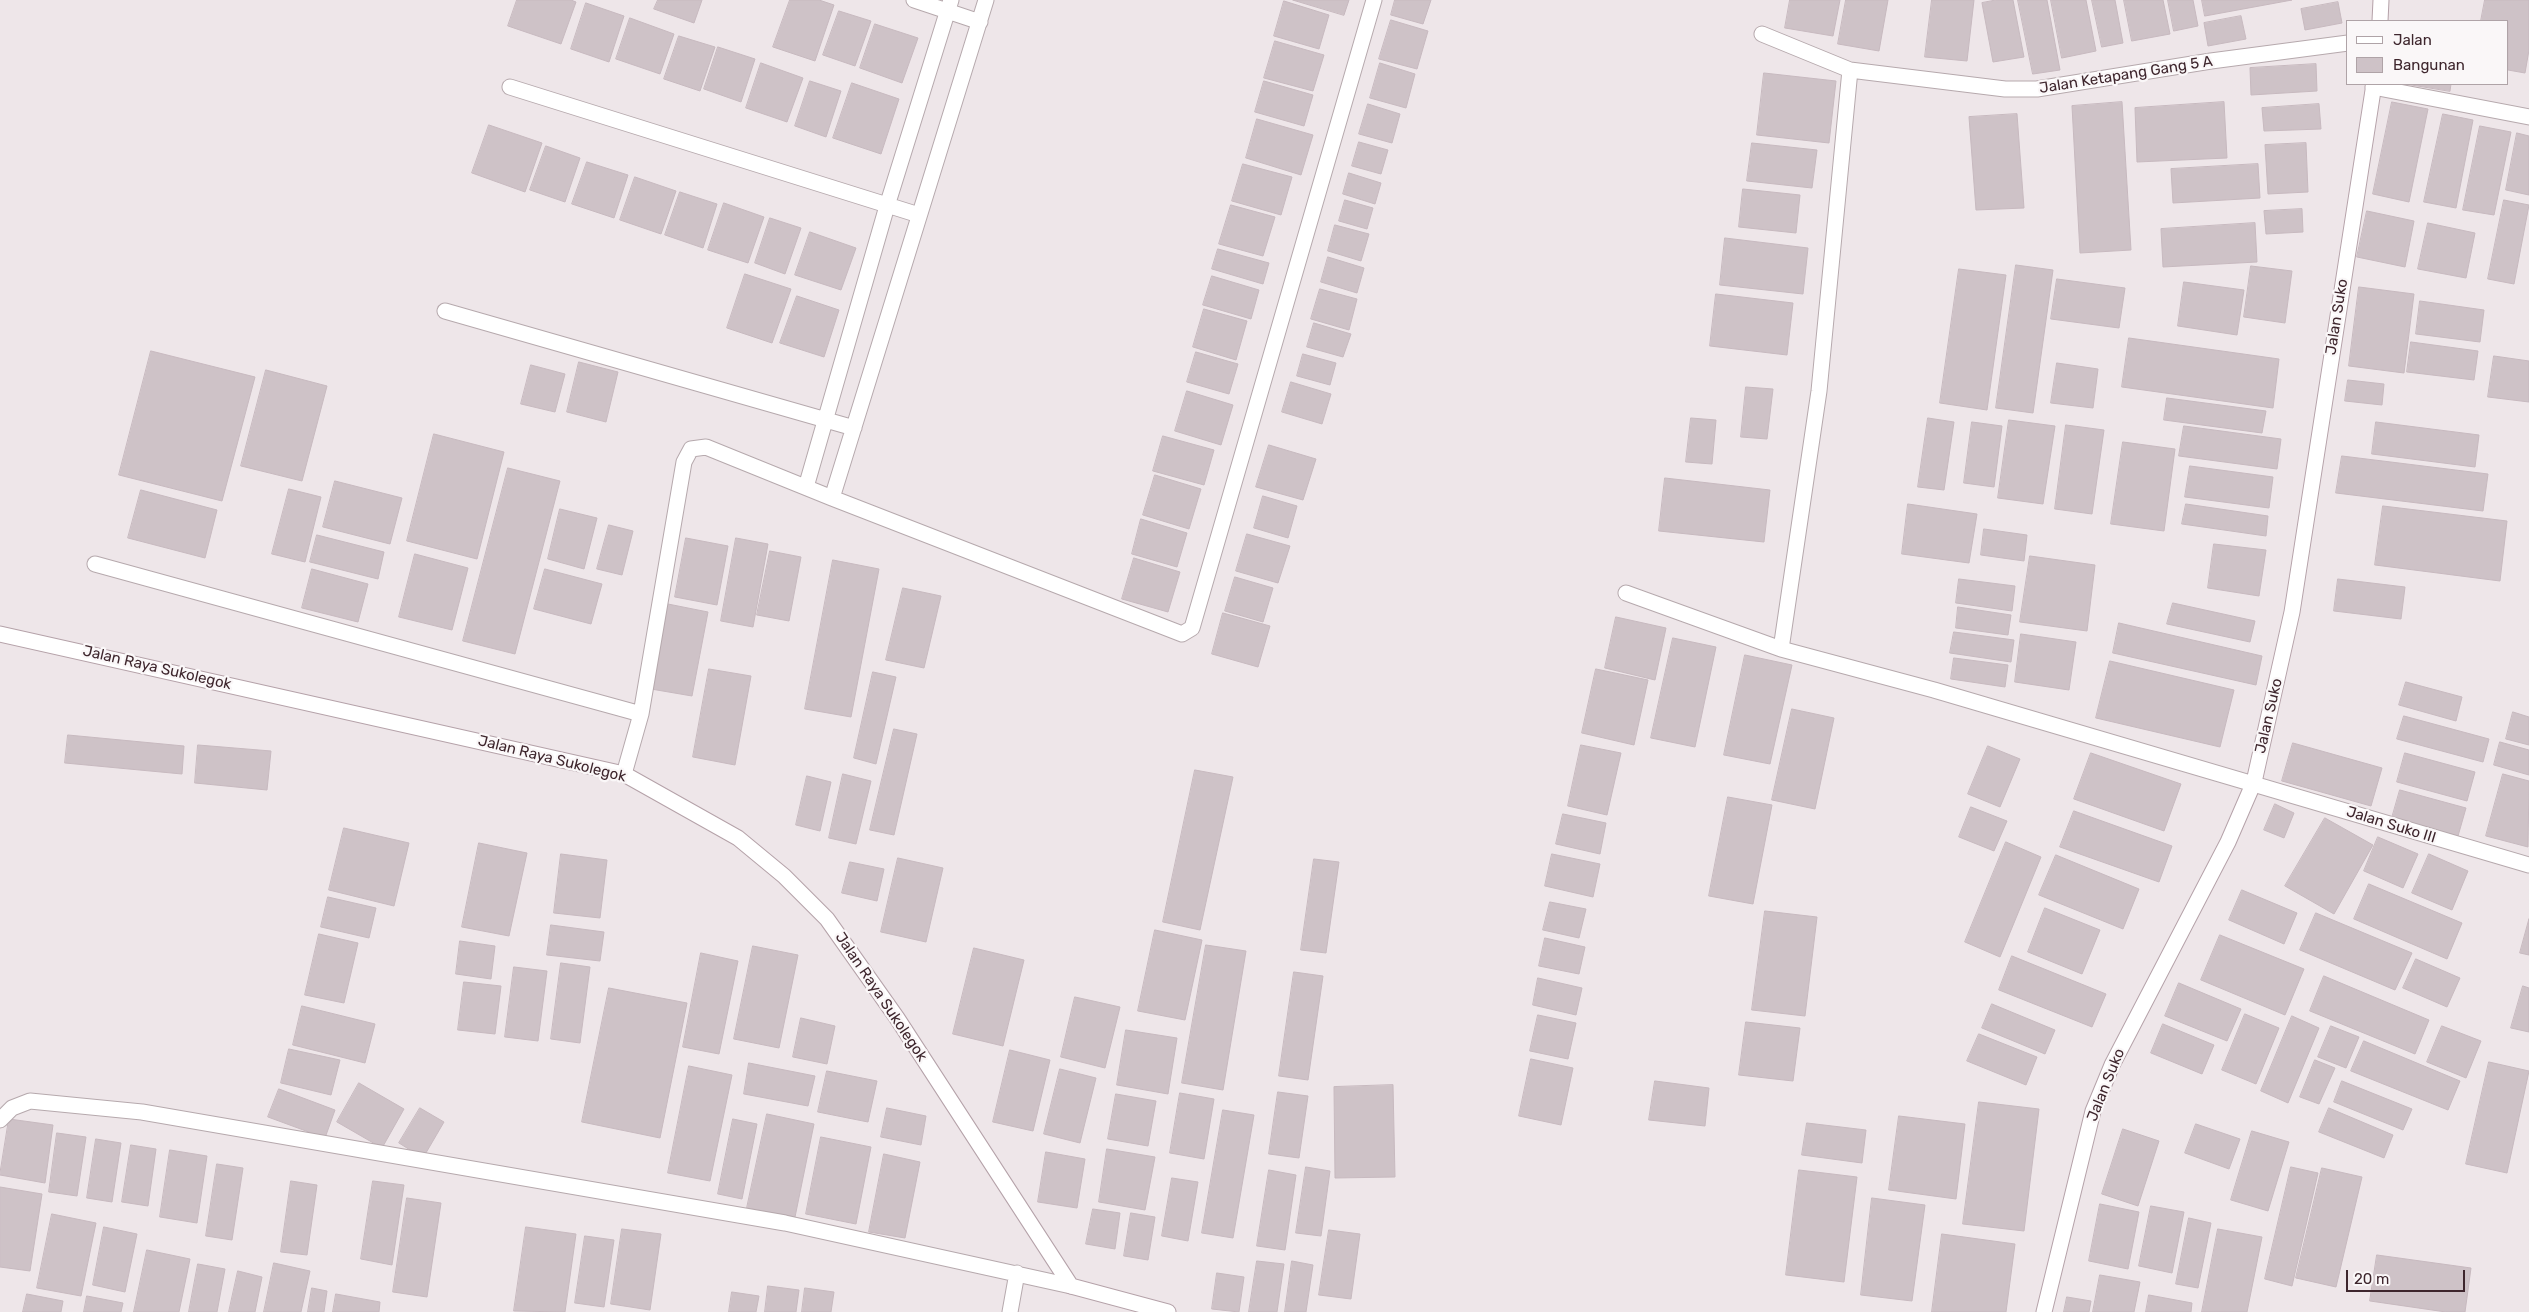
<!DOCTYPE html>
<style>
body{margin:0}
#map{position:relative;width:2529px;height:1312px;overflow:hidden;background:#eee6e9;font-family:Rubik,sans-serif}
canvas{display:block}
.legend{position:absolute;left:2346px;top:20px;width:162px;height:65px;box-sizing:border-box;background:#faf7f8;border:1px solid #afa3a7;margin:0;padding:6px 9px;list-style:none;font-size:15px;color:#3e262d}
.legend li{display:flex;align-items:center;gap:10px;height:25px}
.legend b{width:25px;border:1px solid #afa3a7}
.scale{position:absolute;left:2346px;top:1270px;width:119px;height:22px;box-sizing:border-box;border:2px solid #3e262d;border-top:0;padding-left:6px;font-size:15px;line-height:18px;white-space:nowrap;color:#3e262d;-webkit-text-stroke:4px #faf7f8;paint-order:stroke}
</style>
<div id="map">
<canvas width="2529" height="1312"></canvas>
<ul class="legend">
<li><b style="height:6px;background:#fff"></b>Jalan</li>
<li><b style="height:14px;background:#cec2c7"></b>Bangunan</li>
</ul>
<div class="scale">20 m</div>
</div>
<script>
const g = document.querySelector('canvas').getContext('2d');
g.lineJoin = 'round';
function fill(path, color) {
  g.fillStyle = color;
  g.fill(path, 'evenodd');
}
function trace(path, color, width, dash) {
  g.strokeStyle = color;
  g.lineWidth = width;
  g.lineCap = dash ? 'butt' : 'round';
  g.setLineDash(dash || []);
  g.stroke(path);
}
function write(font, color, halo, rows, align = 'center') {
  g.font = font + ' Rubik,sans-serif';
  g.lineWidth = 4.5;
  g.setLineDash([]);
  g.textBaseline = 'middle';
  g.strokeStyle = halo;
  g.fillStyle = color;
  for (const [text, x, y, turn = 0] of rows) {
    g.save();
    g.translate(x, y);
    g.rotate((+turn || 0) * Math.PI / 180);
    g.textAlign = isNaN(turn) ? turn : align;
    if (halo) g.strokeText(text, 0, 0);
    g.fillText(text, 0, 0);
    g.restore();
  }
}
const building = new Path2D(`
 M517,0H571L576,2L561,44L508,26Z
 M658,0H702L694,23L654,9Z
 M790,0H819L834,5L815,61L773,47Z
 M1293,0H1349L1344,15Z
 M1395,0H1431L1423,24L1391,15Z
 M1790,0H1840L1833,36L1785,28Z
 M1846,0H1888L1879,51L1838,44Z
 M1932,0H1974L1967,61L1925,57Z
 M1996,0H2013L2024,57L1993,62L1982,3Z
 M2018,0H2047L2060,70L2033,74Z
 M2051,0H2086L2096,51L2062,58Z
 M2092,0H2115L2123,43L2102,47Z
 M2124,0H2163L2170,34L2132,41Z
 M2168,0H2193L2198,26L2174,31Z
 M2202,0H2292L2205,16Z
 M2485,0H2529V50L2525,73L2508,70V21H2481Z
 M1284,1L1329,15L1319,49L1274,36Z
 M2338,2L2342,23L2305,30L2301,9Z
 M586,3L624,16L609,62L571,49Z
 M839,11L871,21L855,66L823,55Z
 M2241,16L2246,39L2208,46L2204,23Z
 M630,18L674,34L660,74L616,59Z
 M1391,20L1428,31L1417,69L1379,59Z
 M875,24L918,38L902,83L860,68Z
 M679,36L715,47L700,91L664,79Z
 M1275,41L1324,55L1313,91L1264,78Z
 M718,47L755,59L741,102L704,89Z
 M761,63L803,78L787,122L746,108Z
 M1380,63L1415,74L1406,108L1370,98Z
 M2316,64L2317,91L2251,95L2250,68Z
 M1764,73L1836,81L1829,143L1757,135Z
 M810,81L841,91L826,137L795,126Z
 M1264,81L1313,95L1304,126L1255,112Z
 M852,83L899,99L881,154L833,138Z
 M2406,84H2451L2450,91Z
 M2122,102L2131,250L2080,253L2072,106Z
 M2224,102L2227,158L2137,162L2135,108Z
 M2392,102L2428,109L2409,202L2373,194Z
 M1368,104L1400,114L1392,143L1359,134Z
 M2319,104L2321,129L2264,131L2262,108Z
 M2017,114L2024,208L1976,210L1969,117Z
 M2443,114L2473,120L2456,208L2424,202Z
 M1257,119L1313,135L1301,175L1246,158Z
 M489,125L542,143L525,192L472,173Z
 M2480,126L2511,132L2494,215L2463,210Z
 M2517,133L2529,136V195L2506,190Z
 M1359,142L1388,150L1381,174L1352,166Z
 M1752,143L1817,150L1812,188L1747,181Z
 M2306,143L2308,192L2268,194L2265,145Z
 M546,146L580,158L565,202L530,190Z
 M587,162L628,175L614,218L572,204Z
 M1243,164L1292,177L1281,215L1232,201Z
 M2258,164L2260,198L2173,203L2171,169Z
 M1349,173L1381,183L1375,204L1343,194Z
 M635,177L676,191L661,234L620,220Z
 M1743,189L1800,195L1796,233L1739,227Z
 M680,192L717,204L703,248L665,235Z
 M1345,200L1373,208L1367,229L1339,221Z
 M2504,200L2529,205L2514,284L2488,279Z
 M724,203L764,217L748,263L708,250Z
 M1231,205L1275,217L1263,256L1219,244Z
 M2302,209L2303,232L2266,234L2264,211Z
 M2367,211L2414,221L2405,267L2357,257Z
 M770,218L801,228L785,274L755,263Z
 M2255,223L2257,262L2163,267L2161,229Z
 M2428,223L2475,233L2466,278L2418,269Z
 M1335,225L1369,234L1361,261L1328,251Z
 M810,232L856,248L841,290L795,275Z
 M1725,238L1808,248L1803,294L1720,285Z
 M1218,249L1269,263L1263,284L1212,269Z
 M1328,257L1364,268L1357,293L1321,282Z
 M2016,265L2053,270L2033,413L1996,408Z
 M2251,266L2292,271L2285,323L2244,317Z
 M1959,269L2006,275L1987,410L1940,403Z
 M745,274L791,289L772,343L727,328Z
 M1212,276L1259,290L1251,319L1203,305Z
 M2057,279L2125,288L2119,328L2051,319Z
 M2184,282L2244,290L2237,335L2178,326Z
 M2359,287L2414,294L2404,373L2349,366Z
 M1320,289L1357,299L1349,330L1311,319Z
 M1716,294L1793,303L1787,355L1710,346Z
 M797,296L839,310L824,357L780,343Z
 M2420,301L2484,310L2480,342L2416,334Z
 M1204,309L1247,321L1236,360L1193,347Z
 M1314,323L1351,334L1343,357L1307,347Z
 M2129,338L2279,359L2273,408L2122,387Z
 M2411,342L2478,351L2474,380L2407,372Z
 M151,351L255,377L222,501L119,475Z
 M1196,352L1238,364L1229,394L1187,382Z
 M1303,354L1336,363L1330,385L1297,376Z
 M2494,356L2529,361V402L2488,397Z
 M579,362L618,372L606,422L567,412Z
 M2057,363L2098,369L2093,408L2051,403Z
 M531,365L565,374L555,412L521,404Z
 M266,370L327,386L302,481L241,466Z
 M2348,380L2384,384L2382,405L2345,401Z
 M1291,382L1331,394L1322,424L1282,412Z
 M1746,387L1773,389L1767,439L1741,437Z
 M1187,391L1233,405L1221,445L1175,431Z
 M2167,398L2266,411L2262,433L2164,420Z
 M1691,418L1716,420L1712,464L1686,462Z
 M1928,418L1954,422L1944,490L1918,487Z
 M2009,420L2055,426L2043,504L1998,498Z
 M1972,422L2002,426L1994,487L1964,483Z
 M2376,422L2479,435L2475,467L2372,454Z
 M2066,425L2104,430L2092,514L2055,509Z
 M2184,426L2281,439L2277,469L2179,456Z
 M434,434L504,452L477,559L407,541Z
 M1163,436L1214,450L1204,485L1153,471Z
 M2123,442L2175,449L2164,531L2111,524Z
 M1269,445L1316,459L1303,500L1256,487Z
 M2342,456L2488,474L2483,511L2336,493Z
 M2190,466L2273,477L2269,508L2185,497Z
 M508,468L560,481L515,654L463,641Z
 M1155,475L1201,489L1189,529L1143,515Z
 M1665,478L1770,490L1764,542L1659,531Z
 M335,481L402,498L390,544L323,527Z
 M289,489L321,497L305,562L272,554Z
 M141,490L217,510L205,558L128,538Z
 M1263,496L1297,506L1288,538L1254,528Z
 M1908,504L1977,514L1969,563L1902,554Z
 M2186,504L2268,516L2266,536L2182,524Z
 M2383,506L2507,521L2500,581L2375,565Z
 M560,509L597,518L584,569L548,559Z
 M1141,519L1187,533L1177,567L1132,554Z
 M609,525L633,531L622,575L597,569Z
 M1984,529L2027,535L2024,561L1981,555Z
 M1247,534L1290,546L1278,583L1236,571Z
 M317,535L384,552L378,579L310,562Z
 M686,538L728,546L717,605L675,597Z
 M736,538L768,544L753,627L721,621Z
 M2214,544L2266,550L2259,596L2208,588Z
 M770,551L801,557L789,621L757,615Z
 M415,554L468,568L452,630L399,617Z
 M2030,556L2095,565L2087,631L2020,622Z
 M1134,558L1180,572L1168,612L1122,599Z
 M833,560L879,569L851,717L805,709Z
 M312,569L368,584L358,622L302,608Z
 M545,569L602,584L591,624L534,609Z
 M1235,577L1273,588L1263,622L1225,611Z
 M1959,579L2015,586L2012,611L1956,603Z
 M2338,579L2405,587L2401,619L2334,611Z
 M903,588L941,596L924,668L886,660Z
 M2173,603L2255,621L2250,642L2167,624Z
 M668,604L708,612L692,696L651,689Z
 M1958,607L2011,615L2008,635L1956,628Z
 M1223,613L1270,626L1258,667L1212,654Z
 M1616,617L1666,628L1655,680L1605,668Z
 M2119,623L2262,656L2256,685L2113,653Z
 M1954,632L2014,640L2011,662L1950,653Z
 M2021,634L2076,642L2069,690L2015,682Z
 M1673,638L1716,647L1695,747L1651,738Z
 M1745,655L1792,665L1770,764L1724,755Z
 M1954,658L2008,665L2005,687L1951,679Z
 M2110,661L2234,690L2220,747L2096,718Z
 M709,669L751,676L735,765L693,757Z
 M1596,669L1648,680L1634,745L1582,733Z
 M873,672L896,677L876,764L854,758Z
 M2406,682L2462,697L2456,721L2399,705Z
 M1792,709L1834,718L1815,809L1772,800Z
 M2513,712L2529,717V745L2506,739Z
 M2404,716L2489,739L2483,762L2397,739Z
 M894,729L917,734L894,835L870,830Z
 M68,735L184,746L182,774L65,763Z
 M2500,742L2529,750V775L2494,765Z
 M2293,743L2382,768L2371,806L2282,781Z
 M198,745L271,751L267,790L195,783Z
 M1581,745L1621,753L1607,815L1568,806Z
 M1988,746L2020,759L2000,807L1968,794Z
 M2091,753L2181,784L2164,831L2074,799Z
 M2405,753L2475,772L2467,801L2397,782Z
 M1195,770L1233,777L1200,930L1163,922Z
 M843,774L871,781L856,844L829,838Z
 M2503,774L2529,781L2528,847L2486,836Z
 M807,776L831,782L820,831L796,825Z
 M2400,790L2466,808L2458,836L2392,818Z
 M1728,797L1772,805L1753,904L1709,896Z
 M2275,804L2294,813L2284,838L2264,830Z
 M1971,807L2007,821L1994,851L1959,837Z
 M2074,811L2172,846L2159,882L2060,847Z
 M1563,814L1606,823L1600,854L1556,844Z
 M2325,818L2373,845L2334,914L2285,886Z
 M344,828L409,843L394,906L329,890Z
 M2378,837L2418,854L2403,888L2364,871Z
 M2006,842L2041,857L2000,957L1965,942Z
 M479,843L527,853L509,936L462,927Z
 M561,854L607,860L600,918L554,913Z
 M1552,854L1600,864L1593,897L1545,886Z
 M2429,854L2468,871L2452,910L2412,893Z
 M2056,855L2139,889L2123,929L2039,895Z
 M898,858L943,868L926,942L881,932Z
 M1314,859L1339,862L1326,953L1301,950Z
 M850,862L884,869L877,901L842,893Z
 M2369,884L2462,923L2447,959L2354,919Z
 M2242,890L2297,913L2284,944L2229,920Z
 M328,897L376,908L369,938L321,927Z
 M1550,902L1586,909L1579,938L1543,930Z
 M2045,908L2100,930L2082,974L2028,952Z
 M1765,911L1817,917L1805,1016L1752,1010Z
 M2316,913L2412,953L2395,990L2300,950Z
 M2529,919V955L2520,953Z
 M551,925L604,932L600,961L547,955Z
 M1155,930L1202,940L1185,1020L1138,1011Z
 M319,934L358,943L344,1003L305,995Z
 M2220,935L2304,969L2285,1015L2201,980Z
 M1545,938L1585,947L1579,974L1539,966Z
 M460,941L495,946L491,979L456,974Z
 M1206,945L1246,951L1223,1090L1182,1083Z
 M753,946L798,955L779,1048L734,1039Z
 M974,948L1024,960L1003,1046L953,1034Z
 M701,953L738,961L719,1054L683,1047Z
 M2012,956L2106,994L2092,1027L1999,990Z
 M2416,959L2460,978L2447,1007L2403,988Z
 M561,963L590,967L580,1043L551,1039Z
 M514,967L547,971L538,1041L505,1037Z
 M1294,972L1323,976L1308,1080L1279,1076Z
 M2324,976L2429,1020L2415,1054L2310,1011Z
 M1538,978L1582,988L1576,1015L1533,1005Z
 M464,982L501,986L495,1034L458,1030Z
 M2179,983L2241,1009L2227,1041L2165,1016Z
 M2523,986L2529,988V1032L2511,1028Z
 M609,988L687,1003L660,1138L582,1122Z
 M1075,997L1120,1007L1105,1068L1061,1057Z
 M1992,1004L2055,1030L2045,1054L1982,1028Z
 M302,1006L375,1024L365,1063L293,1045Z
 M2245,1014L2279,1028L2256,1084L2222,1070Z
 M1538,1015L1576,1023L1568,1059L1530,1051Z
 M2292,1016L2319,1028L2288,1103L2261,1091Z
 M801,1018L835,1026L827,1064L793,1057Z
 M1746,1022L1800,1028L1793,1081L1739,1075Z
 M2163,1024L2214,1045L2202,1074L2151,1053Z
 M2331,1026L2359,1037L2346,1068L2318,1057Z
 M2442,1026L2481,1041L2466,1078L2427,1062Z
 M1126,1030L1177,1038L1168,1094L1117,1085Z
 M1979,1034L2037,1057L2026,1085L1967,1061Z
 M2364,1041L2460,1081L2448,1110L2351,1071Z
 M289,1049L340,1060L331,1095L281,1083Z
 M1010,1050L1050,1060L1033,1131L993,1122Z
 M1531,1059L1573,1068L1561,1125L1519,1116Z
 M2315,1060L2335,1068L2319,1104L2300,1097Z
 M2489,1062L2529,1071L2507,1173L2466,1164Z
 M749,1063L815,1076L808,1106L744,1094Z
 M689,1066L732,1075L710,1181L668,1173Z
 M1060,1069L1096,1078L1080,1143L1044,1134Z
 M827,1071L877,1081L868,1122L818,1112Z
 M1655,1081L1709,1088L1705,1126L1649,1120Z
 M2342,1081L2412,1109L2403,1130L2334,1102Z
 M359,1083L404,1109L382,1148L337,1122Z
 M1393,1085L1395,1177L1335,1178L1334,1087Z
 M279,1089L335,1110L325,1138L268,1117Z
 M1278,1092L1308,1096L1299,1158L1269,1154Z
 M1180,1093L1214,1099L1204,1159L1170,1153Z
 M1116,1094L1156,1101L1148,1146L1108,1139Z
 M1979,1102L2039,1109L2024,1231L1963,1224Z
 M420,1108L444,1122L423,1158L399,1143Z
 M887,1108L926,1116L921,1145L881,1137Z
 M2329,1108L2393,1135L2384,1158L2319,1132Z
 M1223,1110L1254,1115L1233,1238L1202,1233Z
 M767,1114L814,1124L795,1217L747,1208Z
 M1899,1116L1965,1124L1956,1199L1889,1190Z
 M9,1119L53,1125L45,1183L0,1175Z
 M733,1119L757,1124L742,1199L718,1194Z
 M1807,1123L1866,1130L1862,1163L1802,1155Z
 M2196,1124L2240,1139L2229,1169L2185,1153Z
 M2123,1129L2159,1141L2138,1206L2102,1194Z
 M2252,1131L2289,1142L2268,1211L2231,1200Z
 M57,1133L86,1137L77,1196L49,1192Z
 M821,1137L871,1147L856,1224L806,1214Z
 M96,1139L121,1143L112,1202L87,1198Z
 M131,1145L156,1149L148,1206L122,1202Z
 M1107,1149L1155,1157L1145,1210L1099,1202Z
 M170,1150L207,1156L197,1223L160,1217Z
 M1046,1152L1085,1159L1077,1208L1038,1202Z
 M884,1154L920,1162L905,1238L869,1232Z
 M217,1164L243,1168L232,1240L206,1236Z
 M1306,1167L1330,1171L1321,1236L1296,1233Z
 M2291,1167L2318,1173L2292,1286L2265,1279Z
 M2322,1168L2362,1177L2336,1287L2296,1278Z
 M1269,1170L1296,1175L1285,1250L1257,1246Z
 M1799,1170L1857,1177L1844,1282L1786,1275Z
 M1172,1178L1198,1182L1188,1241L1162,1236Z
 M291,1181L317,1185L307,1255L281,1252Z
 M373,1181L404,1185L392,1265L361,1259Z
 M0,1187L42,1194L30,1271L0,1267Z
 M407,1198L441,1203L427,1297L393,1292Z
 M1872,1198L1925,1205L1912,1301L1861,1295Z
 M2100,1204L2139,1212L2128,1269L2089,1261Z
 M2151,1206L2184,1212L2172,1273L2139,1266Z
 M1093,1209L1120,1213L1115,1249L1086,1244Z
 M1131,1213L1155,1217L1148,1260L1124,1256Z
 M52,1214L96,1223L81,1296L37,1288Z
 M2189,1218L2211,1223L2198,1288L2176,1284Z
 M104,1227L137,1234L125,1292L93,1285Z
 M526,1227L576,1234L565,1312L514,1311Z
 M622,1229L661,1234L650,1310L611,1304Z
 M2218,1229L2262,1237L2247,1312H2202Z
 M1329,1230L1360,1234L1351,1299L1319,1295Z
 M1942,1234L2015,1244L2006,1312H1932Z
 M585,1236L614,1240L604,1307L575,1303Z
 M147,1250L190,1259L179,1312H134Z
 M2377,1255L2471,1268L2465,1312H2446L2370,1301Z
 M1257,1261L1284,1264L1277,1312H1249Z
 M1292,1261L1313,1265L1306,1312H1285Z
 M274,1263L310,1271L301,1312H264Z
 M198,1264L225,1269L217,1312H189Z
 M238,1271L262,1277L255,1312H229Z
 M1217,1273L1244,1277L1239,1312L1212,1309Z
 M2100,1275L2140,1282L2134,1312H2093Z
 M768,1286L799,1290L796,1312H765Z
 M312,1288L327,1291L324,1312H308Z
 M805,1288L834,1292L831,1312H802Z
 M732,1292L759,1296L756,1312H729Z
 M27,1294L63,1301L61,1312H23Z
 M336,1294L380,1302L379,1312H333Z
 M2149,1295L2192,1303L2191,1312H2146Z
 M87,1296L123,1303L121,1312H84Z
 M2067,1297L2091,1301L2089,1312H2064Z`);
fill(building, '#cec2c7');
trace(building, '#c7b9bf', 1);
const street = new Path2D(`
 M914,0L980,22
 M1762,34L1850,70L2005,89H2037L2211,61L2348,43
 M510,87L919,215
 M2373,87L2529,117
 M445,311L854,428
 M806,487L887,206L951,0
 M832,498L986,0
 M95,564L641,714
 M1626,593L1781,649L1934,690L2529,865
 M1781,649L1819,391L1850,70
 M624,774L641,714L684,462L691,449L706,447L832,498L1182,634L1192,628L1374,0
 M0,1120L12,1108L30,1101L142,1112L785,1223L1071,1286
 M1010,1312L1017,1273`);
const secondary = new Path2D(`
 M2380,21L2381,0
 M0,634L624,774L738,838L784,876L827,919L897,1018L1071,1286L1168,1312
 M2044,1312L2093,1111L2112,1065L2228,842L2254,782L2292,612L2374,84`);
trace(street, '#b6a9ad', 17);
trace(secondary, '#b5a2a9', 17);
trace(street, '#fff', 15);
trace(secondary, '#fff', 15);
write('15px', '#3e262d', '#faf7f8', [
 ["Jalan Ketapang Gang 5 A",2126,75,-9],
 ["Jalan Suko",2337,317,-81],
 ["Jalan Raya Sukolegok",157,668,13],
 ["Jalan Suko",2269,716,-77],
 ["Jalan Raya Sukolegok",552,759,14],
 ["Jalan Suko III",2391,825,17],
 ["Jalan Raya Sukolegok",881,997,56],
 ["Jalan Suko",2106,1085,-68]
]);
</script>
